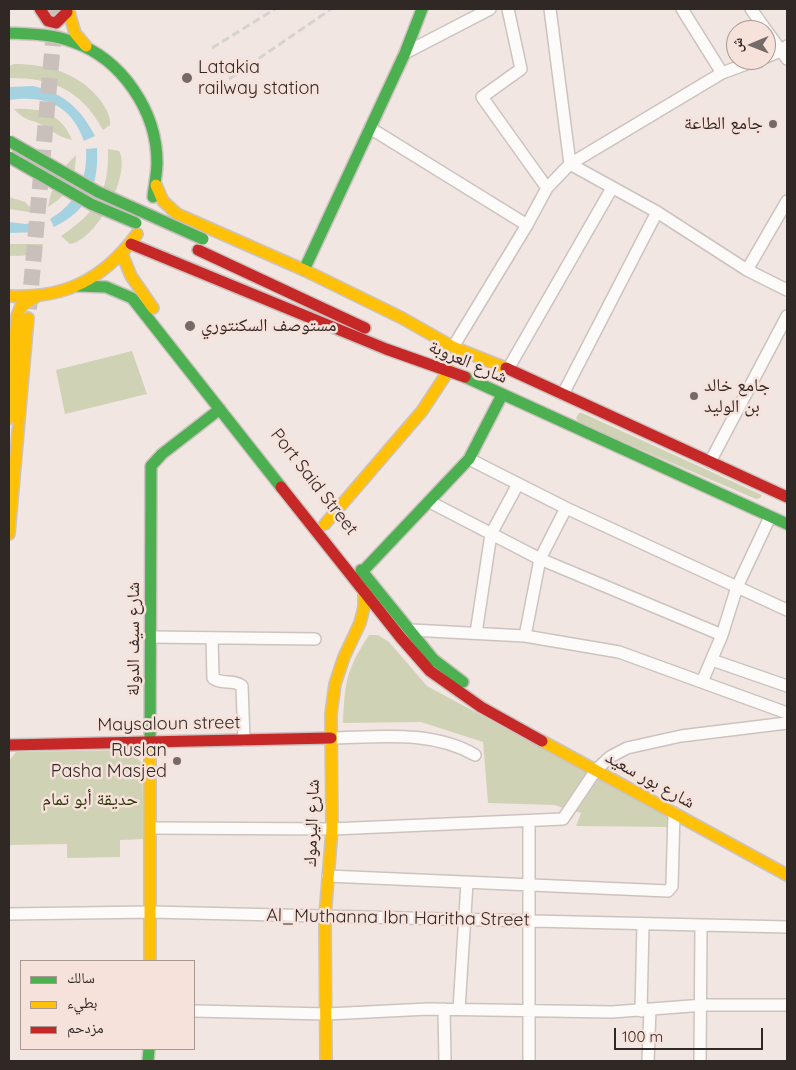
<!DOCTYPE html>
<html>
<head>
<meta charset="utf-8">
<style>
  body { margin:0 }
  #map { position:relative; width:796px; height:1070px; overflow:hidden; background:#f1e6e1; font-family:Quicksand,"Noto Naskh Arabic",sans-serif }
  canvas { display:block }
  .frame { position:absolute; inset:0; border:10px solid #302825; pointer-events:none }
  .legend { position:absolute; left:20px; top:960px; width:175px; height:90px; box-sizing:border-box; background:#f7e2db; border:1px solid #a79892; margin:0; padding:6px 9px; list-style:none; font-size:15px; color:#302825 }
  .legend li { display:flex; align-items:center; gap:10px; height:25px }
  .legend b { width:25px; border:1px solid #a79892 }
  .north { position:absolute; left:726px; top:20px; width:50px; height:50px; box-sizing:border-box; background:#f7e2db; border:1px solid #a79892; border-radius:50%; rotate:269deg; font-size:14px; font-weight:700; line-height:20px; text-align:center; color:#302825 }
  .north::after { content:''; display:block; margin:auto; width:18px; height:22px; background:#746a67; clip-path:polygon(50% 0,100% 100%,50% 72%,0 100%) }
  .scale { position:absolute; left:614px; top:1028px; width:149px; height:22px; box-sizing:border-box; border:2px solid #302825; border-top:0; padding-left:6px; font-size:15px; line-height:18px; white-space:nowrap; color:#302825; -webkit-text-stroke:4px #f7e2db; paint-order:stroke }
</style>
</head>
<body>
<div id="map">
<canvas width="796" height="1070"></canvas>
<div class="frame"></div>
<ul class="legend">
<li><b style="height:6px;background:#4caf50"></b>سالك</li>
<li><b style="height:6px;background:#ffc107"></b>بطيء</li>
<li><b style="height:6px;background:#c62828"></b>مزدحم</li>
</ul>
<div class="north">ش</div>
<div class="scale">100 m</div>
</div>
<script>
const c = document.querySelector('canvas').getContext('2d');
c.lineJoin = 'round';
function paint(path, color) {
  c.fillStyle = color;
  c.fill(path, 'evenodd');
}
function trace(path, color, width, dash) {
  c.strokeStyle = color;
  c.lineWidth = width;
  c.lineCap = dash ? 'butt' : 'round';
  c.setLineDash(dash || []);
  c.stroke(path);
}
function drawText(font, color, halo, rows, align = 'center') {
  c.font = font + ' Quicksand,"Noto Naskh Arabic",sans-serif';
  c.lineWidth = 5;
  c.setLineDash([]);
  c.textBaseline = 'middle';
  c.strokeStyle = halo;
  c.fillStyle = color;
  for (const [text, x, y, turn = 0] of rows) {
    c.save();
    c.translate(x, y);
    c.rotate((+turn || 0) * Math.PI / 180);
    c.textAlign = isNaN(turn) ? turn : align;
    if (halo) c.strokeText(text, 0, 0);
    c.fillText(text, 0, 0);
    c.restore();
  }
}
const green = new Path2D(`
  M14,64C48,64 83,74 103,104C107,111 111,117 110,125L103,130C81,90 54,78 9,78V66Z
  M14,109C40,107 62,114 72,140C56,136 55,132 42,125C29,118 28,123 14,109Z
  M108,149L119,151C132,174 96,241 70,244L61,236C97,211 109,194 108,149Z
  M76,155C75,179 70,194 48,207C52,185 60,170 76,155Z
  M9,197L25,202L36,213L9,209Z
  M9,244H43L40,255L9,256Z
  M132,351L147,394L65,414L56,370Z
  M579,413H582L762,495L760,498L756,499L579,423L576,418Z
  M369,635H378L389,642L427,686L670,817V827L576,826L581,813L554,805L488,803L483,742L421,722L343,723C345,682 346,670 369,635Z
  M129,750L142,763L144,839L120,840V857L67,858V844L9,845V761L16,752Z`);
const water = new Path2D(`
  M33,86C64,93 81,109 95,136L84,141C71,105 46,95 9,100V87Z
  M97,148C99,185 89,210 54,227L50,219C76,204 88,179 86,149Z
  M41,221L43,232L9,233V222L26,224Z`);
const secondaryTunnel = new Path2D(`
  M29,309L56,9`);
const street = new Path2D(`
  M508,9L521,69L482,97L547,188
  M550,9L570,164L657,212L747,270L787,290
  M682,9L722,73
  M751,9L766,30
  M766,30L787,59
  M405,53L490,9
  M766,57L781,51L787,46
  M370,128L527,225
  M747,270L787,201
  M453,347L527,225L547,188L570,164L722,73L757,60
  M508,369L612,188
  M563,394L657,212
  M469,459L566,508L787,610
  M710,462L787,316
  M430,502L540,559L722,635
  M411,630L525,636L619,652L787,713
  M476,633L491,534L518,484
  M525,636L540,559L566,508
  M151,637L315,639
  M212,638L213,678C221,685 234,679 242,686L244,740
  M712,660L787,686
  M702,682L722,635L737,587L770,517
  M331,738C379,737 432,730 475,755
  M151,828L332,829L563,819L596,770L610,757L627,748L681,736L787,723
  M328,876L668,891L672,886L674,813
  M9,914L151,912L787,927
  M444,1009L445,1061
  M459,1009L467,883
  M194,1011L327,1014L428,1009L612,1012L704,1005H787
  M641,1011L643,924
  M529,1061V821
  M648,1061L650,1010
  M700,1061L701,926`);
const fast = new Path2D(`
  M9,33C31,34 52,34 73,42C122,59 157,111 157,163C157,174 154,186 153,197
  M304,270L405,53L422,9
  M78,286L106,287L132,298L281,487
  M465,377L787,524
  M361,570L433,659L463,682
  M362,572L469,459L502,395
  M150,753L151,466L162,454L220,409
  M148,1061L149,1049`);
const slow = new Path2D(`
  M68,9L75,33L86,46
  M156,185L163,201L177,214L304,270L402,318L453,347L506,368
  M122,254L131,276L153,308
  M9,296C65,299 104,279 137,234
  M9,418L17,316L21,306L37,296
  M325,524L422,411L449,370
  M9,534L28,318
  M542,741L787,875
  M150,961V753
  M326,1061L325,916L332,829L331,714L335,684L344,657L360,623L364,607V591`);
const jam = new Path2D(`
  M40,9L48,21L56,23L67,12
  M131,244L386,349L465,377
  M198,250L365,328
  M506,368L787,497
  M281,487L401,638L430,671L481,707L542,741
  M9,745L331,738`);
const rail = new Path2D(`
  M212,48L275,9
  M229,79L331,9`);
const fastBridge = new Path2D(`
  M9,141L98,192L203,239
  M9,157L91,204L136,223`);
const markers = [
  [187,78,6,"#746a67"],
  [773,124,5,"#746a67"],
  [190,326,6,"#746a67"],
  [694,396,5,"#746a67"],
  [177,761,5,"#746a67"]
];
const poiNames = [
  ["Latakia",198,68],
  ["railway station",198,89],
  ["جامع الطاعة",763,124,"right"],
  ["مستوصف السكنتوري",201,326],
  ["جامع خالد",704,386],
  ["بن الوليد",704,407],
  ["Ruslan",167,751,"right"],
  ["Pasha Masjed",167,772,"right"]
];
const streetNames = [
  ["شارع العروبة",468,362,23],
  ["Port Said Street",314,482,52],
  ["شارع سيف الدولة",134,639,-90],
  ["Maysaloun street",169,724,-1],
  ["شارع بور سعيد",650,780,29],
  ["شارع اليرموك",312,823,-88],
  ["Al_Muthanna Ibn Haritha Street",398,918,1]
];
const parkNames = [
  ["حديقة أبو تمام",90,800]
];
paint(green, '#d0d2b5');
paint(water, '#a5d2e1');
trace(secondaryTunnel, '#cac0bb', 16, [16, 8]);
trace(street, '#ccc3c0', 14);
trace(fast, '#ccc3c0', 14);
trace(slow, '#ccc3c0', 14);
trace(jam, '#ccc3c0', 14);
trace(street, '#fdfbfa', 11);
trace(fast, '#4caf50', 11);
trace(slow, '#ffc107', 11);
trace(jam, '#c62828', 11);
trace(rail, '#d6d2d1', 3, [8, 4]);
trace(fastBridge, '#c9bcbc', 14, []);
trace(fastBridge, '#4caf50', 11);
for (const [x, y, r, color] of markers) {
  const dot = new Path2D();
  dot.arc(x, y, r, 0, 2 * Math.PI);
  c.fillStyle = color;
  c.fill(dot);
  trace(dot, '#f7e2db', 2);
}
drawText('18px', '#302825', '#f7e2db', poiNames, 'left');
drawText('18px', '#302825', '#f7e2db', streetNames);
drawText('18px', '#2b3307', '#f7e2db', parkNames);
</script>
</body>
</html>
